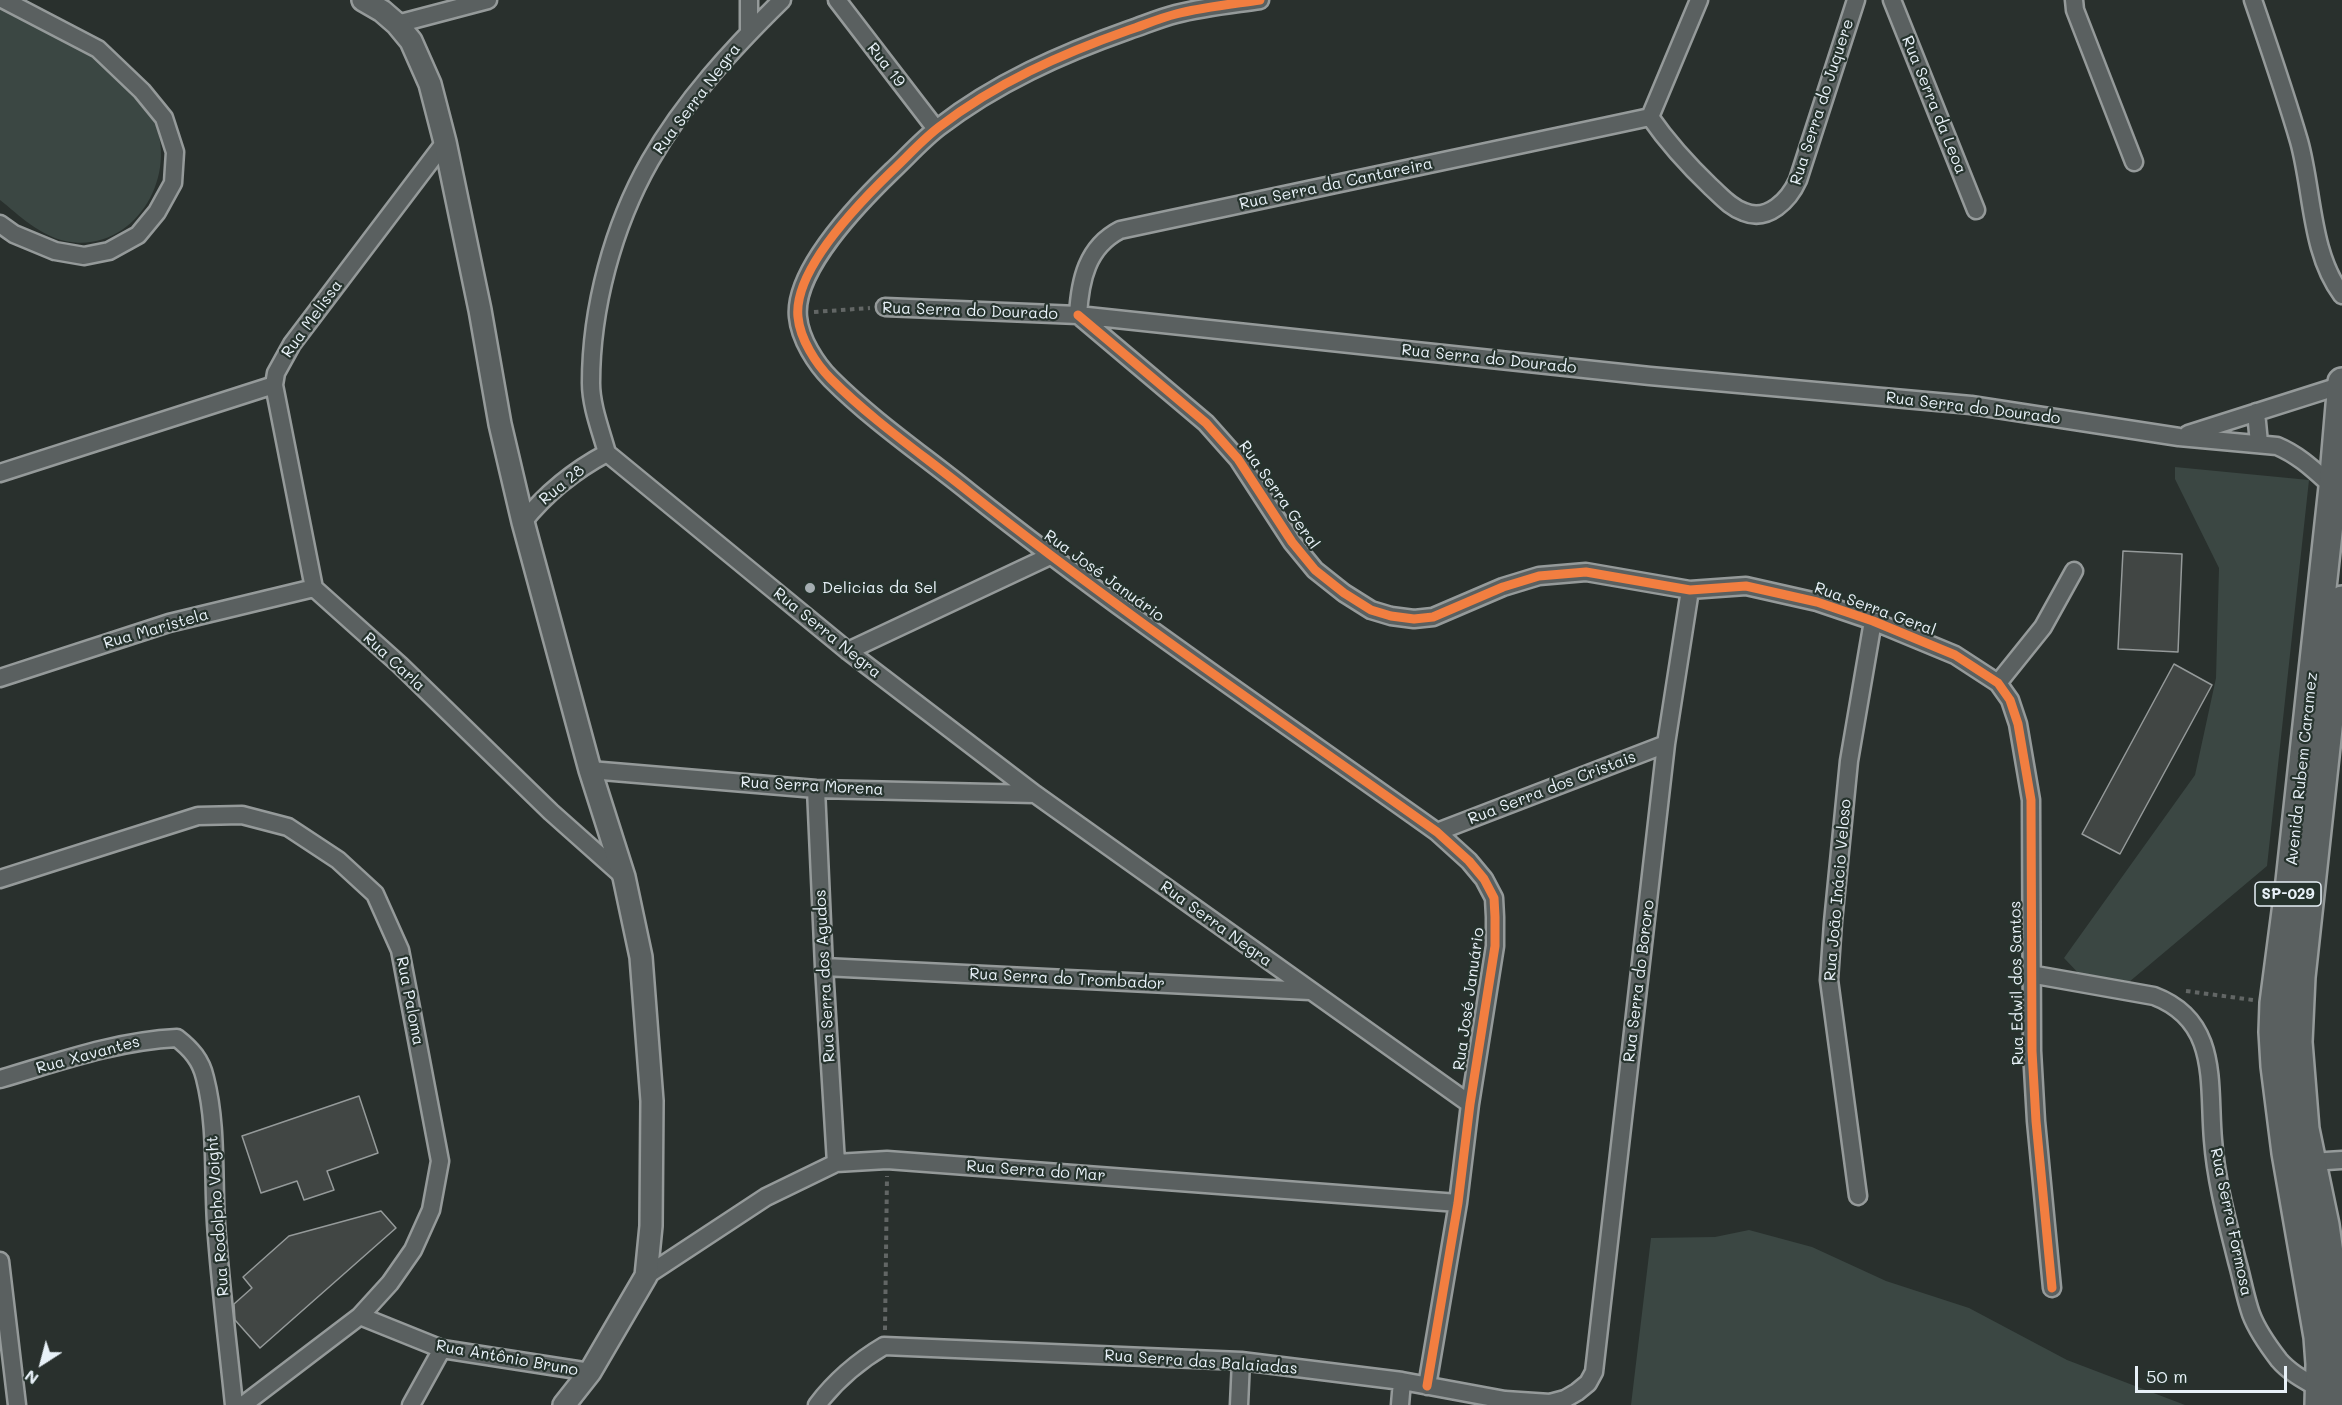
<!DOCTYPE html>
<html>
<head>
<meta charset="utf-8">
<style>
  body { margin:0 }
  #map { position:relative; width:2342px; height:1405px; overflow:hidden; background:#29302d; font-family:Mali,sans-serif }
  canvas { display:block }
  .north { position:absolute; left:12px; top:1333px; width:60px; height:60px; -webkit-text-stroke:4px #26332d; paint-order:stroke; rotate:216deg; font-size:16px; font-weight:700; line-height:24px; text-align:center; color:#e8f1f8 }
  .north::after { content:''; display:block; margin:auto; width:21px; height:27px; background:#e8f1f8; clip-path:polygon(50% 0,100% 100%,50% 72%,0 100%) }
  .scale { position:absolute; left:2135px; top:1366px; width:152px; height:27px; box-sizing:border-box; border:3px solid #e8f1f8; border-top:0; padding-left:8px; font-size:18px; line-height:21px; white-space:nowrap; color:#e8f1f8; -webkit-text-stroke:4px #26332d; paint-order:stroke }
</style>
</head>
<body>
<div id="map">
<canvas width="2342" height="1405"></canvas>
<div class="north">N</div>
<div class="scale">50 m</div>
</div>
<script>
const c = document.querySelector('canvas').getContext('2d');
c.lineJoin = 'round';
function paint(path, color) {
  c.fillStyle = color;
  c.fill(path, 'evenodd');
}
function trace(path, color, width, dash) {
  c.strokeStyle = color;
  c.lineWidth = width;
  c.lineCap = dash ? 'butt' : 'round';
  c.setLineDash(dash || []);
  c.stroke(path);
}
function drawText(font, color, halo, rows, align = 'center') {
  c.font = font + ' Mali,sans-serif';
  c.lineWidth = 4.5;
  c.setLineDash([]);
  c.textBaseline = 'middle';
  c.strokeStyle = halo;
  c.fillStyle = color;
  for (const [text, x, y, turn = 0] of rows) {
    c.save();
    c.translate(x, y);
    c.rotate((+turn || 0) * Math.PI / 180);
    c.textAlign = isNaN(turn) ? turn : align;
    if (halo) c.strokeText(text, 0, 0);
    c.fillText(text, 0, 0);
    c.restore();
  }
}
const green = new Path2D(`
  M0,7C31,22 64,35 94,54C106,61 116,75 126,86C135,94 144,102 150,113C184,171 135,256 65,241C39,235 20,216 0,200Z
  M2175,467L2309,480L2267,866L2129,982L2083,978L2064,958L2195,775L2216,678L2219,568L2175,479Z
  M1749,1230L1812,1247L1886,1281L1969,1308L2067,1360L2185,1405H1631L1651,1238L1715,1237Z`);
const building = new Path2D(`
  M2123,551L2182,554L2178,652L2118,649Z
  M2174,664L2212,685L2120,854L2082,834Z
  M359,1096L378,1153L327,1171L334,1190L304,1200L297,1181L261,1193L242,1136Z
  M381,1211L396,1228L260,1348L235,1320L234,1304L252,1288L243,1277L289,1236Z`);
const path = new Path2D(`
  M814,312L870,308
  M2186,991L2253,1000
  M885,1330L887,1176`);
const minor = new Path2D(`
  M749,0V32
  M782,0C733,48 684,101 650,161C613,226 591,308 591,383C591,406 601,431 607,453L848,651L1035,794L1470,1104
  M837,0L936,129
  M1260,0C1233,4 1203,7 1176,14C1160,18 1144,25 1129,30C1061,54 996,83 939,127C922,140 908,156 892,171C861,201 793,270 798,317C800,339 816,364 831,379C873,421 923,455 969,492C1120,612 1280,720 1437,832L1469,861L1484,879L1494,898L1495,917V946L1470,1104L1458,1203L1427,1386
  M1892,0L1976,210
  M2074,0L2075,10L2134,162
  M2253,0C2269,47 2285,93 2299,141C2313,191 2310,252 2342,295
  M397,24L488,0
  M1650,117C1668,143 1688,165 1711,187C1721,196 1730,207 1744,212C1768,222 1789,200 1798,180L1856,0
  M1650,117L1699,0
  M445,142L292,344L276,373L274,385L314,588L400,665L551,812L624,877
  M0,224L14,234L55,251L84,256L109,251L138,235L157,212L173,183L175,152L164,118L142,91L98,49L4,0
  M885,307L1078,315L1650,376L1971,405L2179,437L2277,446C2299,455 2315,471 2333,487
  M1078,315L1206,423L1238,459L1292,542L1315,570L1344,593L1371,610L1391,616L1414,619L1433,617L1503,587L1539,576L1586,572L1690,590L1746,586L1817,602L1873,621L1955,655L1998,683L2010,700L2018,724L2031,800L2032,1051L2036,1121L2052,1288
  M1078,315C1080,280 1087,247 1120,230L1650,117
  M2256,412L2259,443
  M2188,434L2342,385
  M0,473L274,385
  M523,522C547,492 573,471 607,453
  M848,651L1050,556
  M0,678L169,623L314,588
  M1998,683L2043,627L2074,571
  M590,770L816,789L1035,794
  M816,789L824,967L836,1163
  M1437,832L1666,744
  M0,879L198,816L242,815L288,827L338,860L375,894L400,950L440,1161L431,1210L413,1250L390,1283L360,1316
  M824,967L1310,991
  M2030,974L2154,996C2220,1021 2208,1084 2213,1140C2216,1181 2227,1221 2237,1261C2242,1278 2245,1297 2251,1314C2257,1330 2269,1347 2279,1360C2290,1373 2306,1381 2320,1389
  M0,1079C58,1062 116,1041 177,1038C191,1049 201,1060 205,1078C217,1125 213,1175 216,1223C220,1284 228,1345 234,1405
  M2311,1162L2342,1160
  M1858,1196L1829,980L1833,922L1849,761L1873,621
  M0,1261L17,1405
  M646,1276L766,1197L836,1163L887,1160L1458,1203
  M243,1405L360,1316L442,1349L590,1372
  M411,1405L442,1349
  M817,1405C836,1380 857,1362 884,1346L1241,1361L1402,1381L1505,1400L1550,1403L1565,1399L1577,1392L1588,1383L1594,1372L1666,744L1690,590
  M1239,1405L1241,1361
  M1400,1405L1402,1381`);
const tertiary = new Path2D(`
  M363,0L382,11L397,24L411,41L430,84L445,142L480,310L500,424L523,522L590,770L624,877L641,957L652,1101L651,1226L646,1276L590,1372L564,1405`);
const trunk = new Path2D(`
  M2319,1405L2320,1364L2318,1337L2286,1153L2275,1066L2273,1032L2274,1003L2290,881L2333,487L2342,382
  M2340,1405V1340L2336,1303L2325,1225L2305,1129L2298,1042L2301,977L2342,600`);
const cycleway = new Path2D(`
  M1260,0C1233,4 1203,7 1176,14C1160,18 1144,25 1129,30C1061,54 996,83 939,127C922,140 908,156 892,171C861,201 793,270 798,317C800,339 816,364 831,379C873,421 923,455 969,492C1120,612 1280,720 1437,832L1469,861L1484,879L1494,898L1495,917V946L1470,1104L1458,1203L1427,1386
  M1078,315L1206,423L1238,459L1292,542L1315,570L1344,593L1371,610L1391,616L1414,619L1433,617L1503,587L1539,576L1586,572L1690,590L1746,586L1817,602L1873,621L1955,655L1998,683L2010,700L2018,724L2031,800L2032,1051L2036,1121L2052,1288`);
const markers = [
  [810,588,6,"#a5adb1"]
];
const shields = [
  [2288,894,66]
];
const shieldNames = [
  ["SP-029",2288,894]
];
const streetNames = [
  ["Rua 19",886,65,52],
  ["Rua Serra Negra",697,99,-53],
  ["Rua Serra do Juquere",1822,102,-72],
  ["Rua Serra da Leoa",1934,105,68],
  ["Rua Serra da Cantareira",1336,184,-12],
  ["Rua Serra do Dourado",970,311,2],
  ["Rua Melissa",312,319,-54],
  ["Rua Serra do Dourado",1489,359,6],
  ["Rua Serra do Dourado",1973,408,7],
  ["Rua 28",562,485,-39],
  ["Rua Serra Geral",1279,495,55],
  ["Rua José Januário",1104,576,36],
  ["Rua Serra Geral",1875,609,20],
  ["Rua Maristela",156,629,-16],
  ["Rua Serra Negra",827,633,39],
  ["Rua Carla",394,662,43],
  ["Avenida Rubem Caramez",2302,769,-84],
  ["Rua Serra Morena",812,786,3],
  ["Rua Serra dos Cristais",1552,788,-21],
  ["Rua João Inácio Veloso",1838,890,-85],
  ["Rua Serra Negra",1216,924,36],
  ["Rua Serra dos Agudos",825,976,-93],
  ["Rua Serra do Trombador",1067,979,3],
  ["Rua Serra do Bororo",1639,981,-83],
  ["Rua Edwil dos Santos",2017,983,-91],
  ["Rua José Januário",1469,999,-82],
  ["Rua Paloma",410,1001,79],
  ["Rua Xavantes",88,1055,-15],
  ["Rua Serra do Mar",1036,1171,4],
  ["Rua Rodolpho Voight",218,1216,-94],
  ["Rua Serra Formosa",2231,1222,78],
  ["Rua Antônio Bruno",507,1358,10],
  ["Rua Serra das Balaiadas",1201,1362,4]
];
const poiNames = [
  ["Delicias da Sel",822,588]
];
paint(green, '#3b4743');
paint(building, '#414644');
trace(building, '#959a9a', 1.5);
trace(minor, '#959a9a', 21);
trace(tertiary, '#959a9a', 26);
trace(trunk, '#959a9a', 32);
trace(path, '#626665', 4, [4.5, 4.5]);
trace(minor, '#5a6060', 16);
trace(tertiary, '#5a6060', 21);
trace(trunk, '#5a6060', 27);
trace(cycleway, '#f27e40', 9);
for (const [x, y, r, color] of markers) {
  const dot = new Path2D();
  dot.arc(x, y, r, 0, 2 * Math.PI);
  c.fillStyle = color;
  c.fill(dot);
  trace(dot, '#26332d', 2);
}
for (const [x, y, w] of shields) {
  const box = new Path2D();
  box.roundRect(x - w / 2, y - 12, w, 24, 4.5);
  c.fillStyle = '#26332d';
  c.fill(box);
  trace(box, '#e8f1f8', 1.5);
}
drawText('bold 15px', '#e8f1f8', null, shieldNames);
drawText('16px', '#e8f1f8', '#26332d', streetNames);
drawText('16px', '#e8f1f8', '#26332d', poiNames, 'left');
</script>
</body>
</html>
